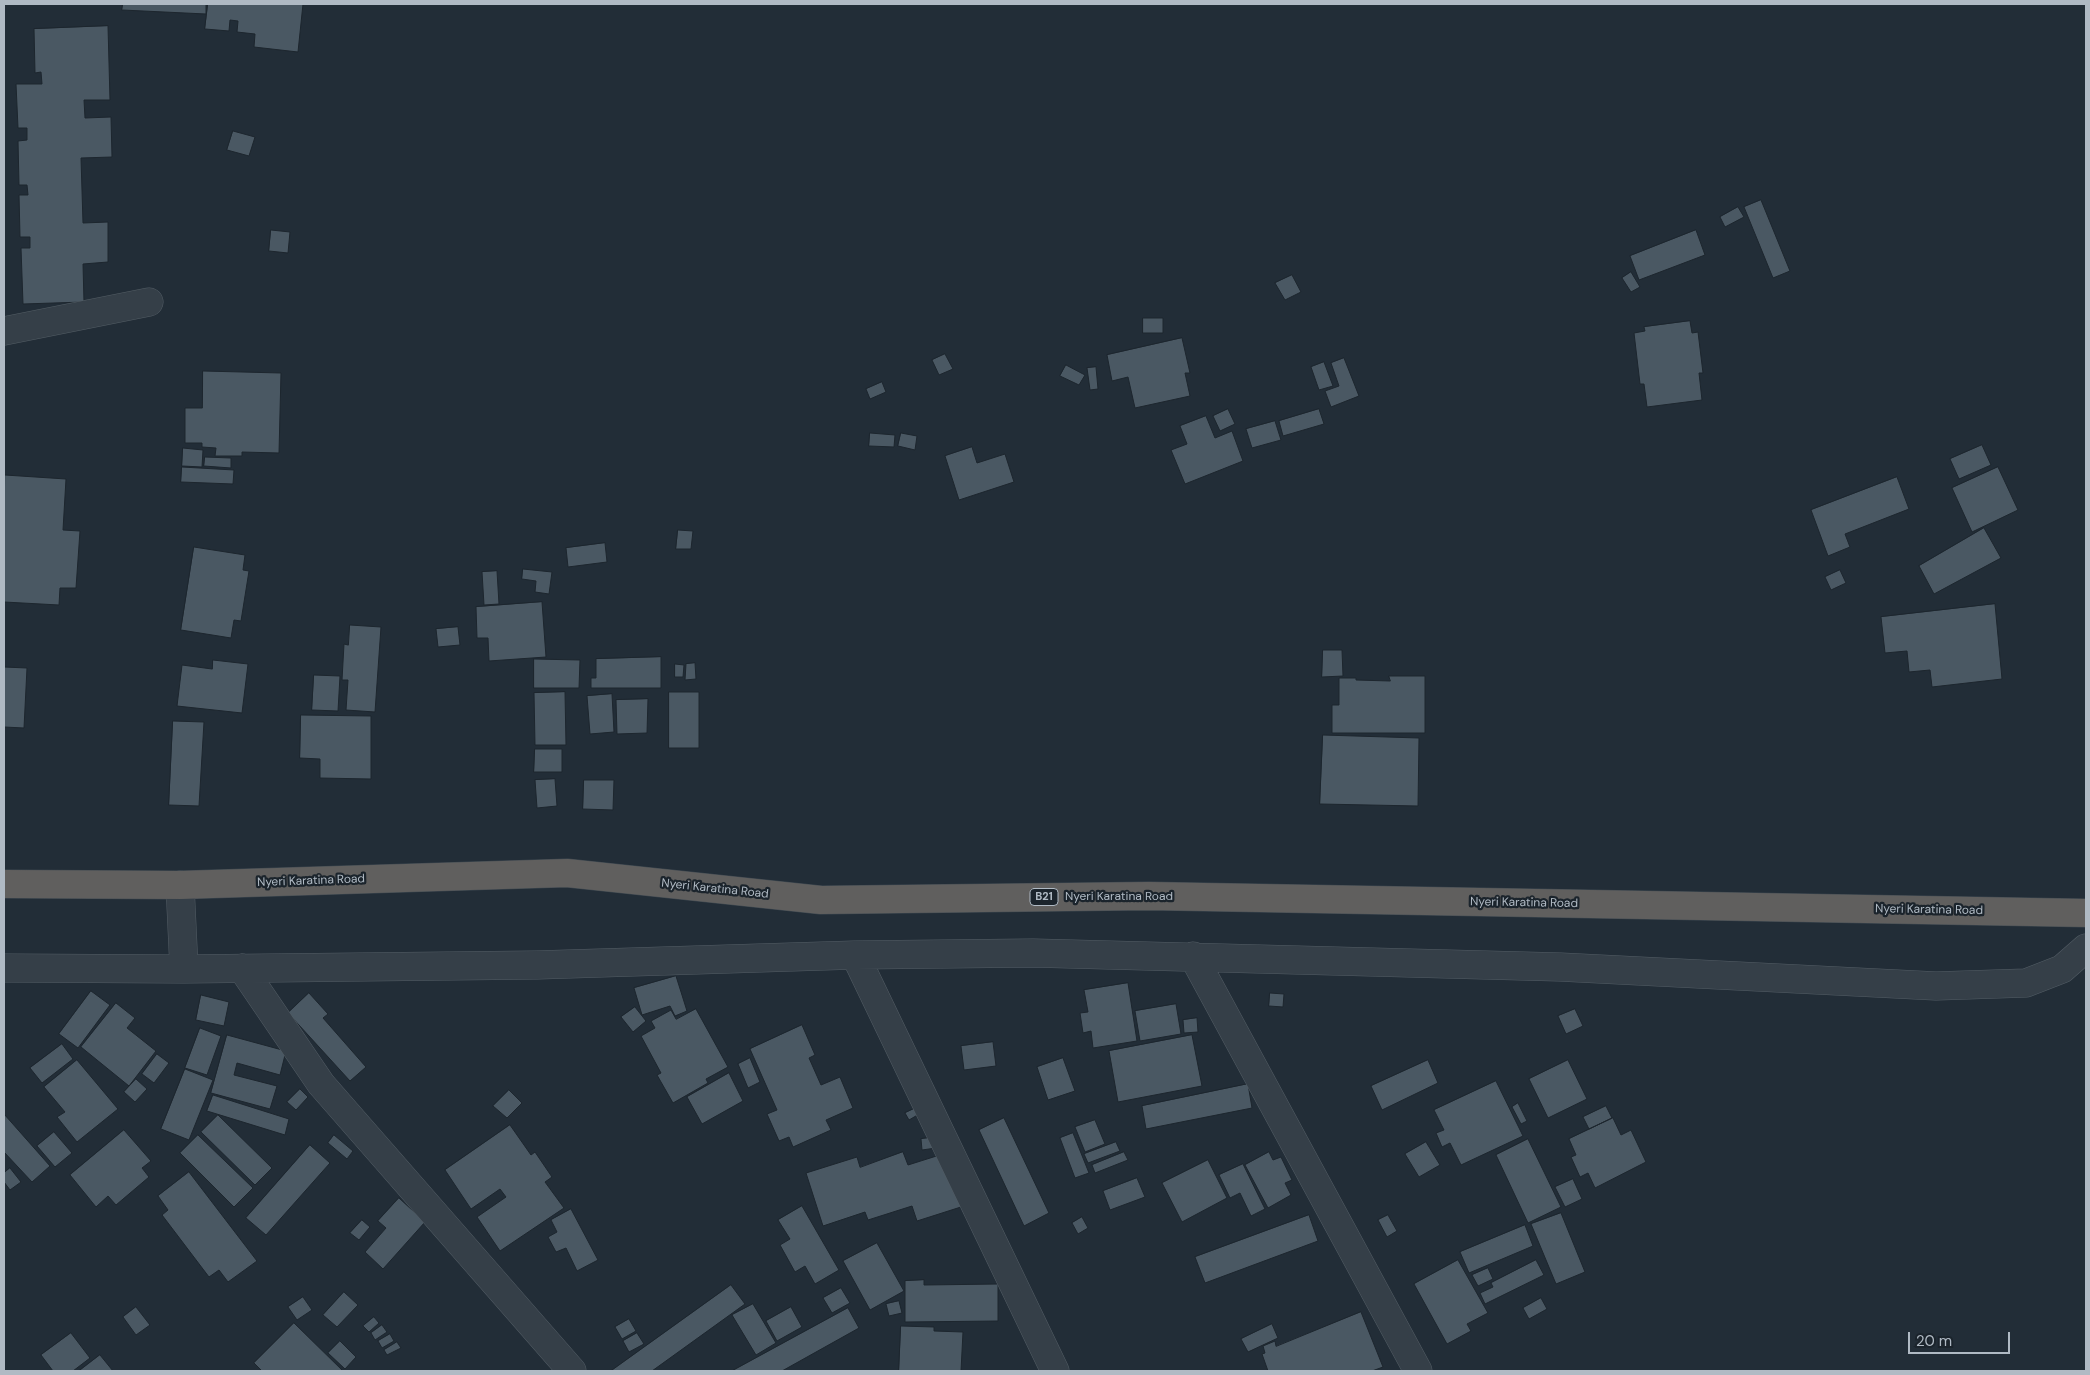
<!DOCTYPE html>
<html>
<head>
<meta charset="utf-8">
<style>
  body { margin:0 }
  #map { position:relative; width:2090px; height:1375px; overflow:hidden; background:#222d37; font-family:"DM Sans",sans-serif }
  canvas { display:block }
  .frame { position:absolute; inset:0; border:5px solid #b0bac4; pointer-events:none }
  .scale { position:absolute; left:1908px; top:1332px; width:102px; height:22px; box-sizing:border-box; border:2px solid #b0bac4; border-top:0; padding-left:6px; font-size:15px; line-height:18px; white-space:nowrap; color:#b0bac4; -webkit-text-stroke:4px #1b242c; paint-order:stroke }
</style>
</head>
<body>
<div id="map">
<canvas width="2090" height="1375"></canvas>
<div class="frame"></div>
<div class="scale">20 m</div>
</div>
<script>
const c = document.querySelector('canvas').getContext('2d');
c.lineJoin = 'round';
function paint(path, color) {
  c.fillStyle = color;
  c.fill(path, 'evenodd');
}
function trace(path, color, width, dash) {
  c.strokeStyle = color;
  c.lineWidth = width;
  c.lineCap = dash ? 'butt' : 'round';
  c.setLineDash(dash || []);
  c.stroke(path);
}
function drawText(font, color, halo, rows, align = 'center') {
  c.font = font + ' "DM Sans",sans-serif';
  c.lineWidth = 4.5;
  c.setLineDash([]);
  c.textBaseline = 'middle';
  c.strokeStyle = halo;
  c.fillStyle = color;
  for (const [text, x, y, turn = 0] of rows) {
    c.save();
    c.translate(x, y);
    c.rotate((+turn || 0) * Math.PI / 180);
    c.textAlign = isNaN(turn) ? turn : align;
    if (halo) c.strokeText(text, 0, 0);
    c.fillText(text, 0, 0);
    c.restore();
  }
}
const building = new Path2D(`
  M123,4H206V14L122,10Z
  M208,4H303L298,52L254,47L255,34L237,32L238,21L230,20L229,31L205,29Z
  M108,26L110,100H84L85,118L111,117L112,157L81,158L83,223L108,222V262L83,264L84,302L23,304L21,248H30V237H20L19,195H28L27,185H19L18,141L27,140V128H18L16,84H42L41,72L35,73L34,29Z
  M233,131L255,137L249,156L227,150Z
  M1761,200L1790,271L1773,278L1744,207Z
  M1738,207L1744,217L1725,227L1720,217Z
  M271,230L290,232L288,253L269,251Z
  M1696,230L1705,255L1639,280L1630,256Z
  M1631,272L1640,287L1631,292L1622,278Z
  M1292,275L1301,292L1285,300L1275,283Z
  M1143,318H1163V333H1143Z
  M1690,321L1692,333L1698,332L1703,373H1699L1702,400L1647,407L1644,384H1640L1634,333L1645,331L1644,327Z
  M1182,338L1190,373H1185L1190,396L1135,408L1128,377L1112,381L1107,355Z
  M945,354L953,369L939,375L932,360Z
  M1344,358L1359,396L1331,407L1325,391L1339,386L1331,363Z
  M1324,362L1333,386L1319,390L1311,367Z
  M1066,365L1085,375L1079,385L1060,376Z
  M1096,367L1098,389L1090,390L1087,368Z
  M203,371L281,373L279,453L242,452V456H215L216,448L202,447V443H185V408H202Z
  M882,382L886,392L870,399L866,389Z
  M1228,409L1235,424L1220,431L1213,416Z
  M1319,409L1324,424L1283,436L1279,421Z
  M1206,416L1215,438L1232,431L1243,461L1185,484L1171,450L1187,444L1180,426Z
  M1275,421L1281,440L1252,448L1246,429Z
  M870,433L895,435L894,447L869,446Z
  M901,433L917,436L915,450L898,446Z
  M1982,445L1991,465L1959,479L1950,459Z
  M972,447L977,463L1005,454L1014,482L959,500L945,456Z
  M183,448L203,450L202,467L182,466Z
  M205,457L231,458V468L204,466Z
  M182,467L234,470L233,484L181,482Z
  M1998,467L2018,510L1972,532L1952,488Z
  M5,475L66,479L63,530L80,531L76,588H60L59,605L4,602Z
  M1897,477L1909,509L1845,534L1850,547L1828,556L1811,510Z
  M1984,528L2001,558L1934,594L1919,566Z
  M678,530L693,531L691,549H676Z
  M605,543L607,562L568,567L566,548Z
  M194,547L245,555L243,570L249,571L241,621L234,620L231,638L181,630Z
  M523,569L552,572L549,594L535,592L536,581L522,579Z
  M1840,570L1846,583L1831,590L1825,577Z
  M497,571L499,604L484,605L482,572Z
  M542,602L546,657L489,661L488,638H477L476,607Z
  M1995,604L2002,679L1932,687L1930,670L1909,672L1907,651L1885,653L1881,617Z
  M350,625L381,627L375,712L346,710L348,680H342L344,644L348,645Z
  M458,627L460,645L438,647L436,629Z
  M1323,650H1342L1343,676L1322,677Z
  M661,657V688H591V678H596V659Z
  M534,659L580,660L579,688H534Z
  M213,660L248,664L242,713L177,706L182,665L212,669Z
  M695,663L696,679L685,680L686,664Z
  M675,664L684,665L683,677H675Z
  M4,667L27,668L24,728L4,727Z
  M314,675L340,676L338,711L312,710Z
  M1389,676H1425V733H1332V705H1339V678H1356V680L1390,681Z
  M565,692L566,745H535L534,693Z
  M669,692H699V748H669Z
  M612,694L614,732L590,734L587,696Z
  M648,699L647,733L617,734L616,700Z
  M301,715L371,716V779L320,778V759L300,758Z
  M173,721L204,722L199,806L169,805Z
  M1323,735L1419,738L1418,806L1320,804Z
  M535,749H562V772H534Z
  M555,779L557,806L537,808L535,780Z
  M584,780H614L613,810L583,809Z
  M676,976L687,1011L675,1016L670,1006L642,1015L634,988Z
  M1128,983L1137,1041L1093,1048L1091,1031L1083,1033L1080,1013L1088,1012L1084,990Z
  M91,991L110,1005L78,1048L59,1034Z
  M309,993L328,1014L323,1018L366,1067L350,1081L288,1013Z
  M1270,993L1284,994L1283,1007L1269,1006Z
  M201,995L229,1002L224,1026L196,1020Z
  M116,1003L135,1018L127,1028L156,1051L129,1086L81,1047Z
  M1176,1004L1181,1034L1140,1041L1135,1011Z
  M635,1007L646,1021L633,1032L621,1017Z
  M696,1009L728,1067L706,1079L708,1083L673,1103L657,1075L661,1073L641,1036L655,1028L651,1021L671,1010L676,1019Z
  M1575,1009L1583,1026L1566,1034L1558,1016Z
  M1197,1018L1198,1032L1184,1033L1183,1020Z
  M802,1025L815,1055L809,1058L821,1085L840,1077L853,1108L826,1120L831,1130L793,1147L789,1137L779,1141L767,1114L777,1110L750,1049Z
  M200,1028L221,1036L207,1075L185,1068Z
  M227,1035L286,1051L280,1075L237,1063L234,1075L277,1086L270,1109L211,1093Z
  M1192,1035L1202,1086L1118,1102L1109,1051Z
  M993,1042L996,1066L964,1070L961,1046Z
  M62,1044L73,1059L42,1083L30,1068Z
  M157,1054L169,1063L154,1083L142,1074Z
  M750,1058L760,1082L748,1088L738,1064Z
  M1063,1058L1075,1091L1048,1100L1037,1067Z
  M77,1060L118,1109L77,1142L57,1117L65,1112L44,1087Z
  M1428,1060L1438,1083L1382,1110L1371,1086Z
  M1568,1060L1587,1099L1548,1118L1529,1079Z
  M185,1069L213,1080L189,1140L161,1129Z
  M729,1073L743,1101L702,1124L687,1097Z
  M136,1079L147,1089L135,1102L124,1092Z
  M1496,1081L1523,1136L1461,1165L1450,1143L1442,1147L1436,1133L1444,1130L1434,1110Z
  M1248,1084L1252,1108L1146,1129L1142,1106Z
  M300,1089L308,1097L296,1110L287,1102Z
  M509,1090L522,1103L507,1118L493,1106Z
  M213,1095L289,1119L285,1135L207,1111Z
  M1518,1103L1527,1121L1521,1124L1512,1107Z
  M1606,1106L1612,1118L1589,1129L1583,1117Z
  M918,1107L921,1113L909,1120L905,1113Z
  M4,1114L50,1166L32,1182L4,1152Z
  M218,1115L272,1168L255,1185L201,1132Z
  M1004,1118L1049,1213L1024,1226L979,1130Z
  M1613,1118L1621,1135L1631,1130L1646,1162L1595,1188L1588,1173L1580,1177L1571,1157L1576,1155L1569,1139Z
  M1095,1120L1105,1144L1085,1152L1075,1127Z
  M510,1125L531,1155L535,1152L552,1177L545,1182L564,1208L500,1251L477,1217L506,1197L500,1189L471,1209L445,1170Z
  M124,1130L151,1161L142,1168L149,1177L116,1205L108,1196L96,1207L70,1175Z
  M54,1132L72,1153L55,1167L37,1146Z
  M1073,1133L1089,1173L1075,1178L1060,1138Z
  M198,1135L253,1188L234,1207L180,1153Z
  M334,1135L353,1151L347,1159L328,1143Z
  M935,1137L936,1148L922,1150L921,1139Z
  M1528,1139L1561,1207L1528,1223L1496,1155Z
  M1116,1142L1120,1151L1088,1163L1084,1154Z
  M1426,1142L1440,1165L1419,1177L1405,1154Z
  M310,1145L330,1163L266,1235L246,1218Z
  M903,1152L908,1165L946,1153L964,1206L917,1221L912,1206L868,1220L865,1212L823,1226L806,1173L857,1157L860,1167Z
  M1124,1152L1128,1160L1095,1173L1092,1165Z
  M1269,1152L1273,1160L1281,1157L1292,1180L1285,1183L1291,1195L1268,1208L1245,1165Z
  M1208,1160L1227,1198L1182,1222L1162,1183Z
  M1243,1164L1265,1209L1251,1216L1240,1193L1230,1198L1219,1175Z
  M10,1168L21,1182L10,1190L4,1182V1173Z
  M189,1172L257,1261L228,1282L219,1270L209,1277L162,1215L168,1210L158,1196Z
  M1137,1178L1145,1197L1110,1210L1103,1191Z
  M1573,1179L1582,1199L1565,1207L1555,1187Z
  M399,1198L425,1222L383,1269L365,1252L386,1228L378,1221Z
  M802,1206L839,1270L815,1284L805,1266L795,1272L780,1245L790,1239L778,1220Z
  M571,1209L598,1260L577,1271L566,1248L556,1252L548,1237L557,1232L551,1220Z
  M1561,1213L1585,1272L1556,1284L1531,1224Z
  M1309,1215L1318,1241L1205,1283L1195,1257Z
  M1388,1215L1397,1231L1387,1237L1378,1220Z
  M1082,1217L1088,1228L1078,1234L1072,1223Z
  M362,1220L370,1227L359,1240L350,1233Z
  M1525,1225L1533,1246L1469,1273L1460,1252Z
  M877,1243L904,1291L870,1310L843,1261Z
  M1458,1260L1488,1313L1467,1324L1471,1331L1447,1344L1414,1284Z
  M1536,1260L1544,1275L1485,1304L1480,1293L1493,1287L1491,1283Z
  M1488,1268L1493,1279L1478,1286L1472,1275Z
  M924,1280V1285L998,1284V1321L905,1322V1281Z
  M731,1285L745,1304L652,1371H611Z
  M841,1288L850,1303L832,1313L823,1298Z
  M344,1292L358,1305L337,1327L323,1315Z
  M303,1297L312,1310L297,1320L288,1307Z
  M1541,1298L1547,1309L1529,1319L1523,1308Z
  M899,1301L902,1313L889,1316L886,1304Z
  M753,1304L776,1343L756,1355L732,1315Z
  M136,1307L150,1325L136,1335L123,1317Z
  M791,1307L802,1327L777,1341L766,1321Z
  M848,1308L859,1328L782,1371H732Z
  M1361,1312L1383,1367L1372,1371H1268L1262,1354L1265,1353L1263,1346L1275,1341L1276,1346Z
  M374,1317L379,1323L369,1332L363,1326Z
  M629,1319L636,1331L622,1339L615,1327Z
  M294,1323L343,1371H262L254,1363Z
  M1272,1324L1278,1338L1248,1352L1241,1339Z
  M382,1325L387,1332L375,1340L371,1333Z
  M901,1326L934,1327V1331L963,1332L961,1371H899Z
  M71,1333L90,1358L73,1371H53L41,1355Z
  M637,1333L644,1344L629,1352L623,1341Z
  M390,1334L394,1341L382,1348L378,1341Z
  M340,1341L356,1357L345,1369L328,1353Z
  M397,1342L401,1348L387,1355L384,1350Z
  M100,1355L113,1371H79Z`);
const minor = new Path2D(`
  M4,331L149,302
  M855,955L1055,1371
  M1193,956L1418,1371
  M4,968L184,969L180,885
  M242,968L321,1084L572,1371
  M184,969L537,965L855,955L1033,953L1560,967L1936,986L2026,983L2062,969L2086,948`);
const trunk = new Path2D(`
  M4,884L180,885L567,873L821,900L1149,896L2086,913`);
const shields = [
  [1044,897,28]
];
const shieldNames = [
  ["B21",1044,897]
];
const streetNames = [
  ["Nyeri Karatina Road",311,881,-2],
  ["Nyeri Karatina Road",715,889,6],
  ["Nyeri Karatina Road",1119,897],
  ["Nyeri Karatina Road",1524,903,1],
  ["Nyeri Karatina Road",1929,910,1]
];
paint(building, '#4a5863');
trace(building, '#1d262e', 1);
trace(minor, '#535d65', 29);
trace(trunk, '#404a52', 29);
trace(minor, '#353f48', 28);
trace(trunk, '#605f5e', 28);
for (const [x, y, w] of shields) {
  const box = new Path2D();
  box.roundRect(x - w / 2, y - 8.5, w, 17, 4);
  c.fillStyle = '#1b242c';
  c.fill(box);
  trace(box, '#b0bac4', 1);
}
drawText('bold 11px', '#b0bac4', null, shieldNames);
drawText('12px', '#b0bac4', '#1b242c', streetNames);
</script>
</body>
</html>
